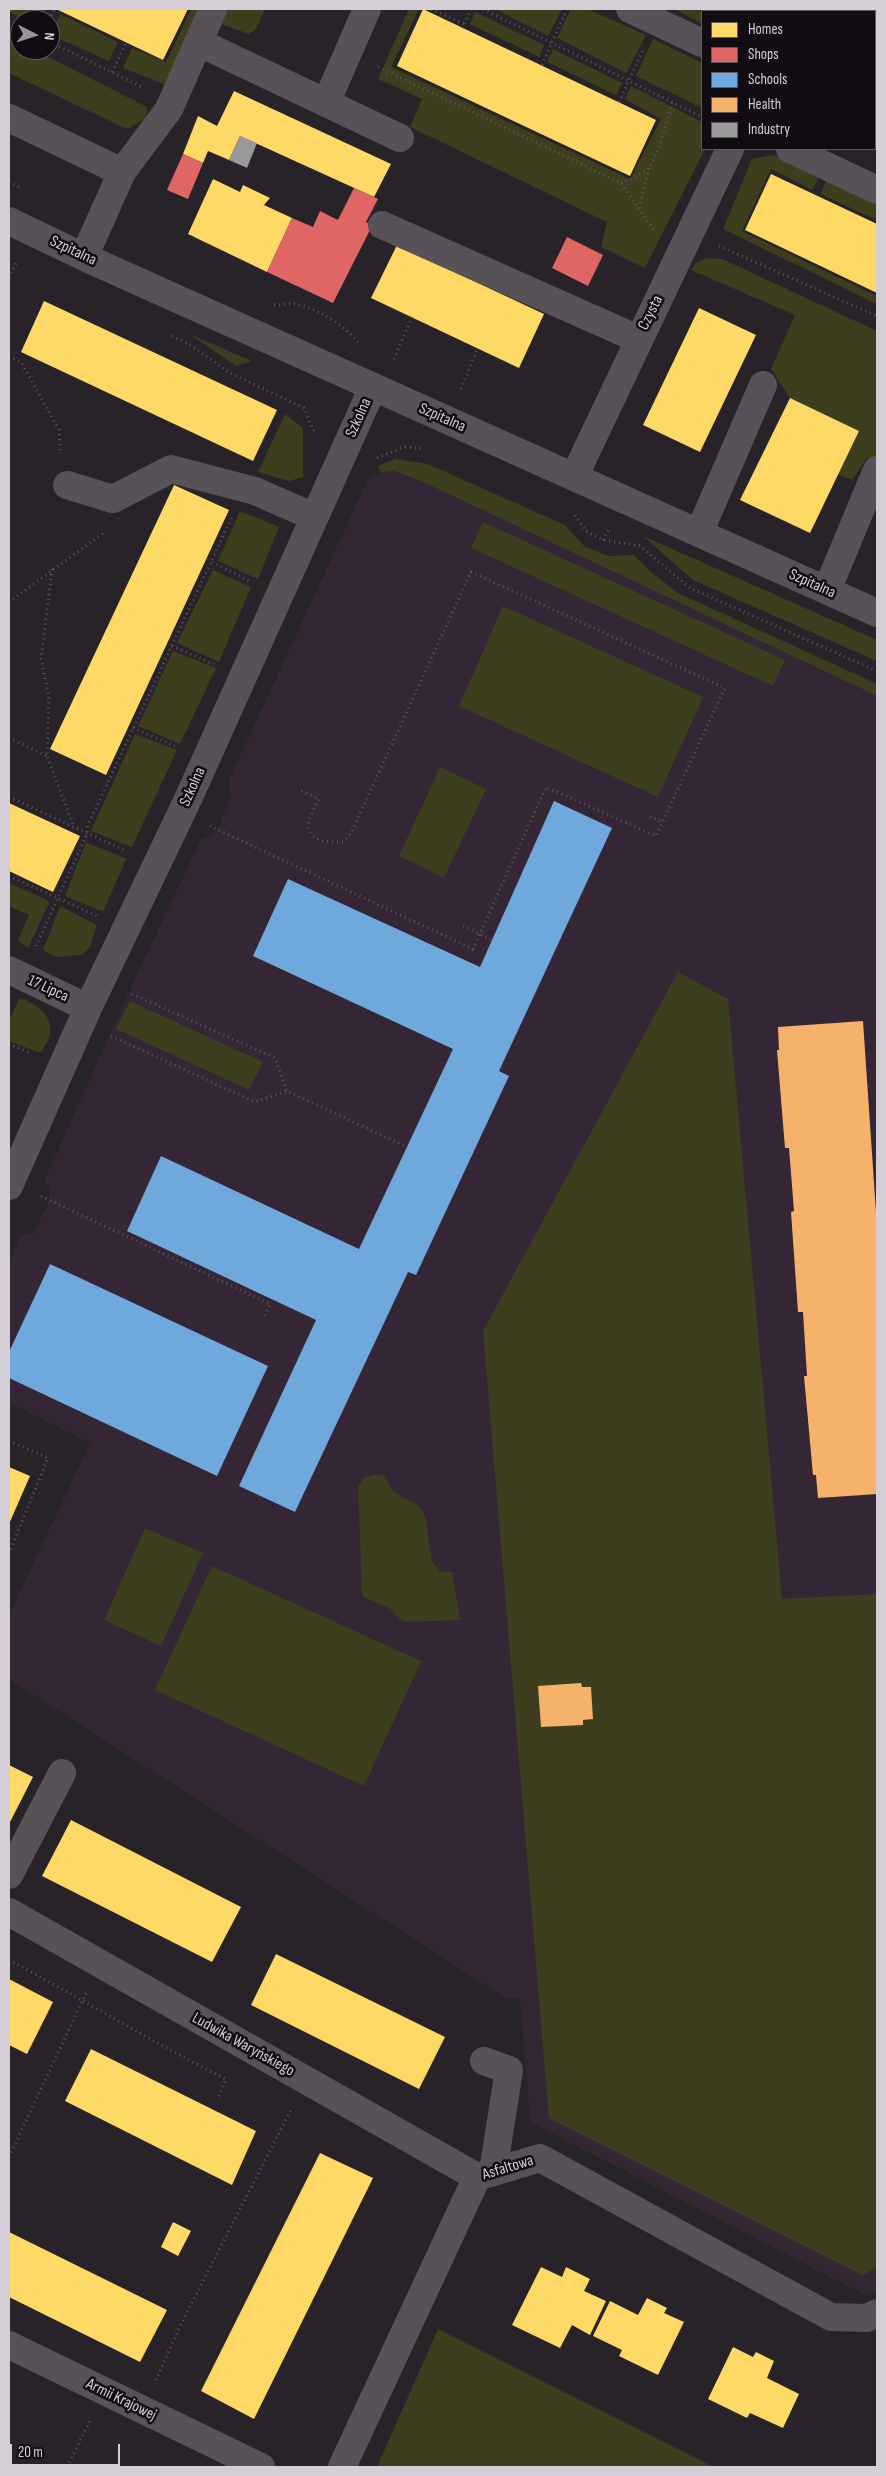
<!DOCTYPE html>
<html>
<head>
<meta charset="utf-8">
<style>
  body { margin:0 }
  #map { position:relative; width:886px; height:2476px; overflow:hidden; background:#282328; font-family:"Sofia Sans Condensed",sans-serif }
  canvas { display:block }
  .frame { position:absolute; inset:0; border:10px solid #d6ced6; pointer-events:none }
  .legend { position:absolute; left:701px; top:10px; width:175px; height:140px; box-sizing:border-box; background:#110c11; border:1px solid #605a60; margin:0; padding:6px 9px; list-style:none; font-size:15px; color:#d6ced6 }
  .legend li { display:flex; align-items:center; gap:10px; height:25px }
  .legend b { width:25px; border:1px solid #605a60 }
  .north { position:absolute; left:10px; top:10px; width:50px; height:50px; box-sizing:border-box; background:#110c11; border:1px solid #605a60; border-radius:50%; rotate:95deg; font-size:14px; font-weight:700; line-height:20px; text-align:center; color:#d6ced6 }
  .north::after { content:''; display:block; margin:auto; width:18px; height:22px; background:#999299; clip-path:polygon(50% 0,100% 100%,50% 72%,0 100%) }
  .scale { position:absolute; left:10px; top:2444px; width:110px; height:22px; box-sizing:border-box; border:2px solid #d6ced6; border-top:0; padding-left:6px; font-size:15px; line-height:18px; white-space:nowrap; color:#d6ced6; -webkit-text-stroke:4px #110c11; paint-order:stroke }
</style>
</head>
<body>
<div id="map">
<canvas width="886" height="2476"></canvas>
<div class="frame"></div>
<ul class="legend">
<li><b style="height:14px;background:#ffd966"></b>Homes</li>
<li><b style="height:14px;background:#e06666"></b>Shops</li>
<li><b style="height:14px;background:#6fa8dc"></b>Schools</li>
<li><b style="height:14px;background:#f6b26b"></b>Health</li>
<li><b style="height:14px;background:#999"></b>Industry</li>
</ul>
<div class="north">N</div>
<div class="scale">20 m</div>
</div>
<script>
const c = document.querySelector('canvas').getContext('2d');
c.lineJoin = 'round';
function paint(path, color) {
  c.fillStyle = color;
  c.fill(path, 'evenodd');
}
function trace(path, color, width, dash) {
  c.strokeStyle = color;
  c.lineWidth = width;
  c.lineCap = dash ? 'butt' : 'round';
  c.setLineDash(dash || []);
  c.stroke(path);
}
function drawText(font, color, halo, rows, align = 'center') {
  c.font = font + ' "Sofia Sans Condensed",sans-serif';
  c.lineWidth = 5;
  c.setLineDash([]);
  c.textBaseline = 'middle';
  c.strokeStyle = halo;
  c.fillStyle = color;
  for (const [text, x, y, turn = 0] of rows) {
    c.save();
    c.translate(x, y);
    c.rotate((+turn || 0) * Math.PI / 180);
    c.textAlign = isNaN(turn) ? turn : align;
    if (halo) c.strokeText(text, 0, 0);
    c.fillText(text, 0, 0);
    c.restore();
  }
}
const built = new Path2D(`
  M394,471L421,481L877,696V2290L867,2296L530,2122L520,1998L507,1999L9,1679V1615L90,1443L9,1402V1262L20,1236L34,1233L49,1201L50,1188L44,1181L133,983L201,839L215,833L231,797L228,782L368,479L381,472Z`);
const green = new Path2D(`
  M9,9H47L41,20H25L9,12Z
  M191,9H202L169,86L123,68L132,48L166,62Z
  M225,9H265L256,29L249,34L218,23Z
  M409,9H419L391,67L630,179L661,119L625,99L631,86L702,122V149H705L645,268L601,247L607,222L410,127L422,99L378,79Z
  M495,9H562L548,36Z
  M571,9H587L646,35L626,73L557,38Z
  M675,9H782L780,11H702V24Z
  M475,12L544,45L539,57L470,24Z
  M60,14L118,42L109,61L51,35Z
  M9,38L20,43V50H34L147,107C148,120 137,124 127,129L9,73Z
  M653,39L702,63V108L636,76Z
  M553,49L622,83L616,95L547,62Z
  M774,155L819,177L812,190L771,169L742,231L877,296V304L723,229L752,159Z
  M827,180L877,205V220L820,194Z
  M707,258L722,259L877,331V462L867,458L852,480L838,474L859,431L790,398L771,369L795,315L691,270L697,262Z
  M189,334L252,361L236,366Z
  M285,414L303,428V477L289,481L258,472Z
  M395,459L428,464L565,525L584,546L608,556L634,555L651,572L678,593L877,684V696L421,481L394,471L381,472L378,466Z
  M240,511L279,527L258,579L218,561Z
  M483,522L785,660L773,686L471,548Z
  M643,536L877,640V661L693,580Z
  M213,570L251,587L219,662L177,643Z
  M503,606L703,697L658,797L459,706Z
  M173,651L216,668L180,744L138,726Z
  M135,734L177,750L132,847L91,831Z
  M440,767L486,789L444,878L399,856Z
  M86,842L126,859L103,912L65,896Z
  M9,883L47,900L49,903L28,948L18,940L29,915L9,906Z
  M60,906L97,925L90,947L82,955L55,957L43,950Z
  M678,972L728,999L782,1599L877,1594V2267L863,2275L549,2118L483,1331Z
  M20,998C48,1008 61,1028 40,1053L9,1041V1020Z
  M130,1001L263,1062L249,1090L116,1029Z
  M377,1474L383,1475L394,1492L419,1506L425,1516L432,1562L441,1572H452L460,1620L407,1622L398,1619C392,1603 375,1606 362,1595L358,1486L365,1477Z
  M145,1528L203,1553L161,1646L104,1620Z
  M212,1566L421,1661L364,1786L155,1690Z
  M438,2329L714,2467H377Z`);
const homes = new Path2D(`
  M56,9H188L163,60Z
  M423,9L656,120L630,176L397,66Z
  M850,9H877V93L875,98V11H849Z
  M234,91L391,164L374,197L240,136L229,160L208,151L203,163L183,154L198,116L217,126Z
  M771,174L877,224V293L745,230Z
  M213,179L240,192L243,185L270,198L264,205L292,218L267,272L188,234Z
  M397,245L544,314L519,368L371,298Z
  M44,301L277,410L253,461L21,352Z
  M699,308L756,335L700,452L643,425Z
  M790,398L859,431L810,533L740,500Z
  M174,485L229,510L106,775L50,749Z
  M9,803L80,836L53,892L9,871Z
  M9,1467L30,1476L9,1524Z
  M9,1765L33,1777L9,1824Z
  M71,1820L241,1907L212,1962L42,1876Z
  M276,1954L445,2037L419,2089L251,2005Z
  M9,1979L53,2002L27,2054L9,2045Z
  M91,2049L256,2131L232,2185L65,2101Z
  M320,2153L373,2178L254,2419L201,2391Z
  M173,2222L191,2231L178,2256L161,2247Z
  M9,2232L167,2310L140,2362L9,2297Z
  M541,2267L562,2277L566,2267L590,2279L584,2291L606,2301L590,2335L572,2325L560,2348L512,2325Z
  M647,2298L667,2308L664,2313L684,2322L658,2375L619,2356L622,2350L593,2336L610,2301L638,2315Z
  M733,2347L753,2357L756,2352L774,2361L767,2378L799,2394L783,2428L750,2413L747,2418L708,2399Z`);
const shops = new Path2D(`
  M183,154L203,163L188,199L167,190Z
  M354,188L378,199L366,222L372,226L333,303L267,272L292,218L313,227L320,211L338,220Z
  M567,237L603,255L588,286L552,268Z`);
const schools = new Path2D(`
  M554,801L612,828L499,1071L509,1076L416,1275L408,1272L295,1512L239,1486L316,1320L127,1231L161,1156L359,1249L453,1049L253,956L288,879L480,967Z
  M50,1264L268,1366L217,1476L9,1378V1352Z`);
const health = new Path2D(`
  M863,1021L877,1227V1494L818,1498L816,1475H813L804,1376H807L803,1312H798L791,1212L794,1211L789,1148H785L777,1050H779L778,1027Z
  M581,1683L582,1687H591L593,1719L583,1720V1725L541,1727L538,1686Z`);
const industry = new Path2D(`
  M240,136L257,143L247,168L229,160Z`);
const path = new Path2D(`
  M431,9L464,24
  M483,9L702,117
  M49,20L55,9
  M9,22L20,28
  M462,28L471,9
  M50,42L144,88
  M542,65L567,9
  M378,67L621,183L655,232
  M112,72L126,43
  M619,102L643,50
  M875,118L877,112
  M875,133H877
  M9,182L21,188
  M621,183C631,179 642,175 649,167C659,153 668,119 672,102
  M639,208L649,168
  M719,246L877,316
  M9,278L16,263
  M274,305C281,305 288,303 294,304C314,306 346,326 358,342
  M172,336L187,343L230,373L304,408L313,430L317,432
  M9,357L21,362L59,430L60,453
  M394,359L412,317
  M461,389L478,348
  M377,458L405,447L425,449
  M575,515L586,531L603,540L640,546L690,588L877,671
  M603,540L609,529
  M212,562L251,582
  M52,569L41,659L49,696L47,756L74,827
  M9,602L105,532
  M172,646L214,664
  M133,728L175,746
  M9,738L47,756
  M9,797L126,851
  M650,817L662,822
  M210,826L473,949L546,787L656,836L725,688L471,572L351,833L344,841C331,844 305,842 309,822C310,814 316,806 319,799L301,791
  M9,876L97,916
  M463,926L492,940
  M36,946L87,834L88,825L232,517
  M132,994L275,1058L287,1091
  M111,1036L255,1102L287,1091L407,1147
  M9,1044L32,1054
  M41,1196L270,1304L264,1317
  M9,1441L48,1458L9,1553
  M9,1960C82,1999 152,2042 226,2079L218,2099
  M9,2157L86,1993
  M156,2380L181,2324L292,2108
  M67,2467L91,2419`);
const minor = new Path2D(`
  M630,9L702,43
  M797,11L798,9
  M198,42L400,138
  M326,103L367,9
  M9,118L122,172L84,257
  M790,149L877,190
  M122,172L169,109L213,9
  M9,221L84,257L877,613
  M382,225L638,339
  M574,477L730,149
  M67,485L113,499L171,469L255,491L314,517
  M699,533L763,385
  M827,590L877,470
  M9,970L88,1008
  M9,1186L88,1008L189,797L373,387
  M9,1875L62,1773
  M9,1912L477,2177
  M484,2061L509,2070L493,2172
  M9,2345L261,2467
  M342,2467L477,2177L540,2158L831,2317L867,2318L877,2313`);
const streetNames = [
  ["Szpitalna",73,251,25],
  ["Czysta",651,313,-64],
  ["Szkolna",359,418,-66],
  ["Szpitalna",442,418,24],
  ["Szpitalna",812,584,24],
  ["Szkolna",193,787,-66],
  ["17 Lipca",48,989,25],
  ["Ludwika Waryńskiego",243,2045,29],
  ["Asfaltowa",508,2168,-17],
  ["Armii Krajowej",121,2400,26]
];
paint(built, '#352635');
paint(green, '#3d3e1e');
paint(homes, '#ffd966');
paint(shops, '#e06666');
paint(schools, '#6fa8dc');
paint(health, '#f6b26b');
paint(industry, '#999');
trace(path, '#5b575b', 3, [1, 4]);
trace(minor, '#575257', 28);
drawText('16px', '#d6ced6', '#110c11', streetNames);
</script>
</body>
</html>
